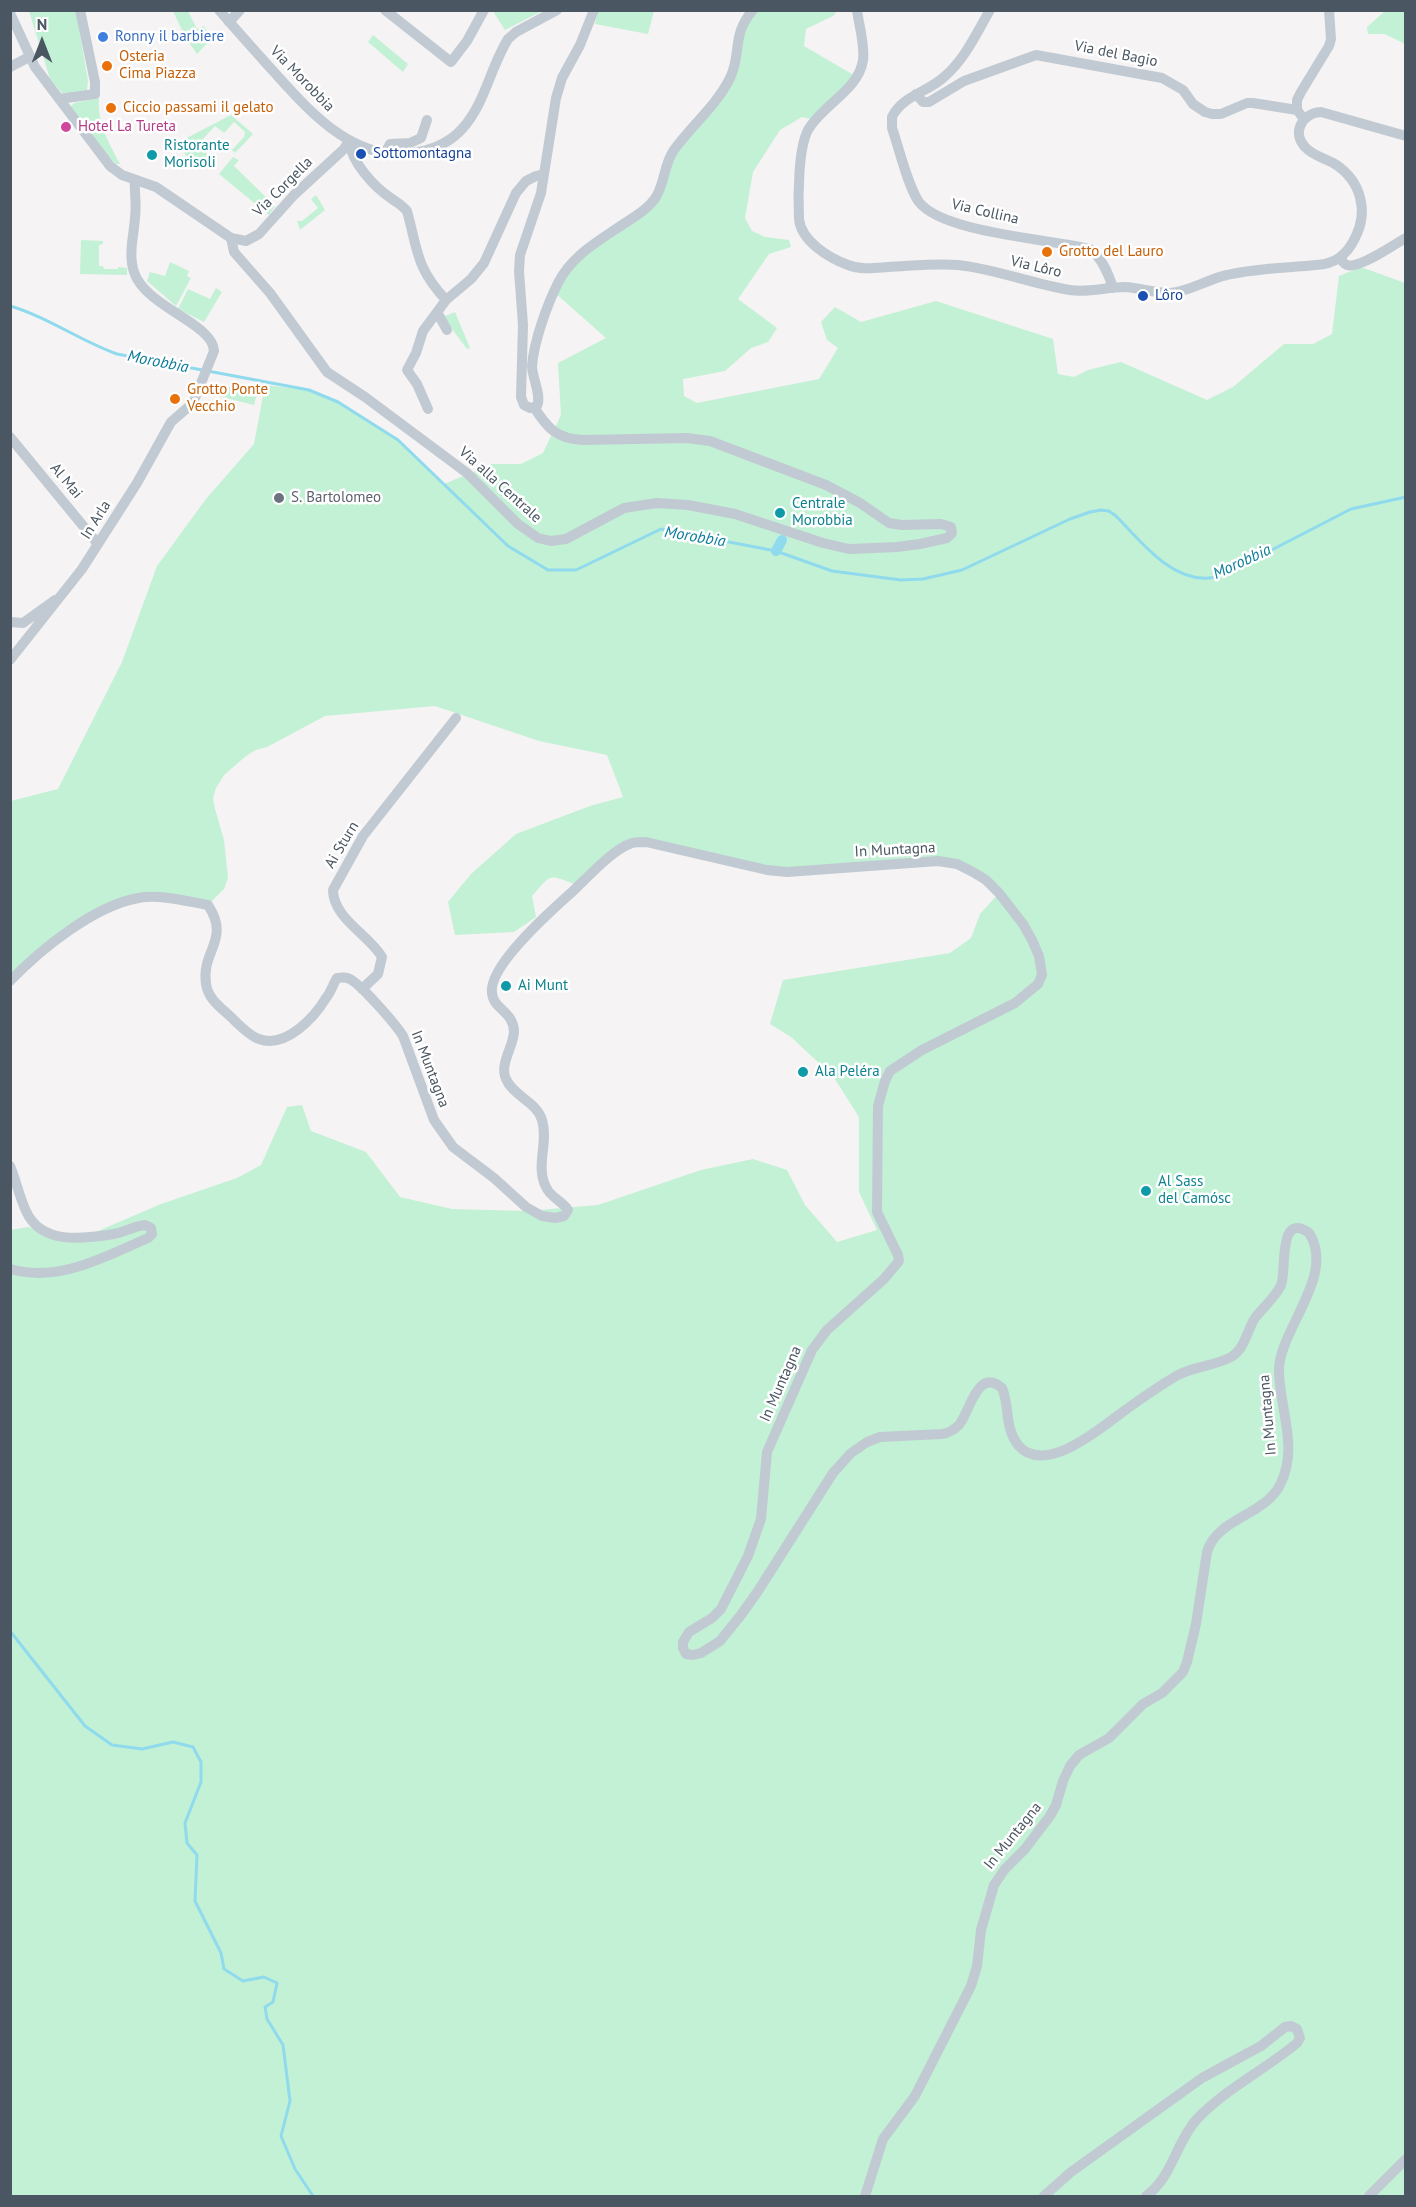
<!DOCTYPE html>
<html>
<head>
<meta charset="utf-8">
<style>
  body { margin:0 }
  #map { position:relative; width:1416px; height:2207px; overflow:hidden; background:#f5f3f3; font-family:"PT Sans",sans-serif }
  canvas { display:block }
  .frame { position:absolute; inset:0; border:12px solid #4a5661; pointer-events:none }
  .north { position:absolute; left:12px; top:12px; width:60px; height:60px; -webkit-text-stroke:4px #fff; paint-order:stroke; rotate:0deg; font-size:16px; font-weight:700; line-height:24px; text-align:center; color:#4a5661 }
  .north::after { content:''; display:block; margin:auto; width:21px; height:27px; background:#4a5661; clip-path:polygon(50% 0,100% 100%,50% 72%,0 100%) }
</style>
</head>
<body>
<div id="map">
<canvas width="1416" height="2207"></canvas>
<div class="frame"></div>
<div class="north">N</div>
</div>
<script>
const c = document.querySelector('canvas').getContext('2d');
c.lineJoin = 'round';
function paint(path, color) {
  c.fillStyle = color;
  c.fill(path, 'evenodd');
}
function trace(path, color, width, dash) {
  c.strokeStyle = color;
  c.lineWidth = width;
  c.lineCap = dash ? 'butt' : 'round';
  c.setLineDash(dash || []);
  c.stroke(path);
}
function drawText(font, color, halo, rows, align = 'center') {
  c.font = font + ' "PT Sans",sans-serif';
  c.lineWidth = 5;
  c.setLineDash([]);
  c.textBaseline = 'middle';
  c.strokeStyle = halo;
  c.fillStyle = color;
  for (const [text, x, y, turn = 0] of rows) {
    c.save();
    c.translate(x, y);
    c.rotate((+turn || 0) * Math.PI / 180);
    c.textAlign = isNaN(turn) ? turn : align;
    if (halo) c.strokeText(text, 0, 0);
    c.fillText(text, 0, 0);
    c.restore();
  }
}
const green = new Path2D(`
  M29,11H76L88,81L87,90L67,94L62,93L50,79Z
  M173,11H188L197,29L204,26L211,39L197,54L185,37Z
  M493,11H542L505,30Z
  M598,11H654L648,34L595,24Z
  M755,11H837L833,16L806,29L804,46L857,77L815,120L802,117L780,130L753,172L745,218L752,231L765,237L789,240L791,247L769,254L738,299L777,328L768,342L751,348L725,371L683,379L684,396L697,403L819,379L838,348L827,340L821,322L835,307L861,322L936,301L1053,339L1058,374L1074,377L1088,370L1121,362L1207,400L1233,387L1284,344H1313L1332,334L1339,276L1361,267L1405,283V2196H11V1230L28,1227L77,1240L161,1204L237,1178L261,1165L287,1107L302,1105L311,1131L366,1152L400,1197L452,1209L527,1211L598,1205L701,1170L753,1159L787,1170L805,1205L837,1242L877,1230L859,1192V1117L833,1076L791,1037L770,1024L783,980L950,953L971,938L980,914L999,893L957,864L787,872L633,843L574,884C547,873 551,875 532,896L536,917L514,932L455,935L448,902L471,874L516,834L590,806L623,797L607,755L539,741L435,706L325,716L267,747L256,750L246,756L224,775L216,788L213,798L215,809L224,840L228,878L224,889L208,905L140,897L68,931L11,981V801L58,789L122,662L157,566L206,499L254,444L265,385L309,390L338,402L398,440L444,484L492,464H521L543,453L561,415L558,363L606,338L554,292L563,274L646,208L669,159L728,83L737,42Z
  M1385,11H1405V44L1385,34H1368L1367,27Z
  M373,35L408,64L403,72L368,42Z
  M99,98C97,123 109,143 120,164H116L96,145L71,106L74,103Z
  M231,115L253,134L235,153L232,150L244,137L245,132L234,122L224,133L215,126L198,144L208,155L196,169L177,143Z
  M233,157L239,160L234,166L275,206L269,215L219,174Z
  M316,195L325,210L300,230L297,221H302L318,208L311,199Z
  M81,240L103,241V244L99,245V266H103L104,269H118V267L127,268V275L80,274Z
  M170,262L189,271L187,276L191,278L176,306L147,281L150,272L165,276Z
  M216,288L222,292L204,322L178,309L188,289L210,299Z
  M455,312L470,348L467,349L443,317Z
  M221,385L257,394L254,405L218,396Z`);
const stream = new Path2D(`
  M10,306C48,317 80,341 117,354L309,390L338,402L398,440L508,546L548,570H576L661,529L776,551L832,571L901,580L923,579L962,570L1070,519L1090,512L1101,510L1109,511L1116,516C1140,540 1170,581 1209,578C1215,578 1221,575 1227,573L1351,509L1406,497
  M10,1631L85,1726L112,1745L142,1749L173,1742L193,1747L201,1762V1782L185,1823L187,1843L197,1855L195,1901L221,1953L224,1969L243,1981L264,1977L277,1983L273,2002L265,2007L267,2019L283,2045L290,2101L281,2136L295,2169L313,2196`);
const canal = new Path2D(`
  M776,551L782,540`);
const minor = new Path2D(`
  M219,10C237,31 256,52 274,72C311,113 356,165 418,152C435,149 451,141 462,129C485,104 490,68 508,39L516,32L557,10
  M385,10L451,62L467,41L484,10
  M594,10L580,45L562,78L556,98L541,193L520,255L519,271L523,325L521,397L524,405L530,408L537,406C542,395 532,378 532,366C534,341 547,305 558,283C572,255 600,240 625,223C636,216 649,208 656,197C665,182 664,164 674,150C691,126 717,105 730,78C742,54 731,35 753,10
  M857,10C859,26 865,45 863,60C859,90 822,105 808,130C798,149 798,197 799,219C801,241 829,258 848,265C861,270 874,268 888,267C911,266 934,263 958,265C996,269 1032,284 1070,290C1089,293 1106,287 1125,287C1140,288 1155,293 1170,293C1189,292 1208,279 1227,275C1256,268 1287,268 1316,265C1335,264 1347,255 1355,238C1369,211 1361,181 1335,164C1325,158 1313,156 1305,147C1291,132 1303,113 1321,112L1406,136
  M990,10C976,34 965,59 944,77C928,92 902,96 892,117V128C899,148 908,187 919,202C943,233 1050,239 1090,249C1101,257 1109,275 1113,288
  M10,13L35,67L110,166L122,175L156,187L231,238L234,252L270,293L327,372L365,397L467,473L518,524L538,538L551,541L566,539L624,508L657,503L688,505L735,514L823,543L849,549L897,547L920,544L947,538L952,533L951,527L941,524L902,525L889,523L860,503L826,485L710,441L687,438L583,440C557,439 547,428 534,407
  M229,22L240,10
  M10,67L29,57
  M916,94L923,102H929L964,81L1036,55L1162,78L1183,90L1193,104L1205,112L1212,114H1221L1247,103H1253L1297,110L1304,119
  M59,99L95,94V82L80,10
  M1297,110V100L1301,92L1329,46L1331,39L1329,10
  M349,141C352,163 373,186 392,199C398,203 402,205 407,211C418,251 416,268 446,300
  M385,153L390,144L410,143L421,138L427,120
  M231,238L246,241L259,234L294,195L344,149L349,141
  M1340,258C1342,261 1344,264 1347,265C1360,269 1394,244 1406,238
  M437,312L447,330
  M428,409L417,384L407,370L416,353L423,331L446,300L471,279L484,263L516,193L526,181L536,176L544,174
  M10,437L98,544
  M10,622L23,623L55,600
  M10,660L82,569L137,483L171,422L193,403L214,351C213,323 145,307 134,272C128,254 134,235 135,217C137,204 134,192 135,180
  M10,981C41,949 94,906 138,898C160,894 186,901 208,905C231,940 201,950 206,984C208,1000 223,1009 234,1020C241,1027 250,1036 259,1039C285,1049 314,1018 326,998C331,992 333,984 337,978C340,978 344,977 347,978C358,980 396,1025 403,1036L434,1120L453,1147L494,1178L526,1207L542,1216L555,1218L564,1216L568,1210C562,1201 550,1197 546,1187C535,1166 549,1142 542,1120C537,1102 513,1096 506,1079C499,1064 514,1046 514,1031C513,1011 493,1009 492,993C488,966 552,910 572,892C587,878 613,849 632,843C636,842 642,842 646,842L767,870L787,872L938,861L957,864L973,872L986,880L999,893L1023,924L1032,940L1039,956L1042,975L1038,984L1015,1003L922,1050L890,1071L885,1081L878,1106L877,1212L898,1255L899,1261L884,1279L827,1330L812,1350L767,1452L761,1519L748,1556L721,1609L712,1618L689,1632L683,1642V1648L686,1654L693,1655L701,1653L720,1641L741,1615L758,1591L833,1473L851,1453L867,1442L880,1437L942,1434C948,1433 954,1430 959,1425C970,1412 977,1367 1002,1388C1010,1406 1004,1427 1018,1445C1045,1477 1102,1427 1124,1411C1142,1398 1159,1386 1178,1375C1195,1366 1215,1366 1231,1357C1245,1349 1247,1330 1255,1318C1264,1306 1275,1298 1281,1285C1287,1273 1277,1210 1309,1233C1337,1276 1277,1332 1279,1372C1280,1411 1299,1448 1280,1485C1264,1516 1217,1518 1207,1552L1196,1624L1187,1662L1183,1672L1162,1693L1143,1704L1109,1738L1079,1755L1070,1766L1063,1781L1056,1805L1050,1816L1025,1849L1005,1869L994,1885L981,1930L977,1966L971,1986L915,2096L883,2139L865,2196
  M362,989L378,974L382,957C369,935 333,918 333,890L363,836L456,718
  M10,1166C16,1180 19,1196 26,1211C41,1245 83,1239 114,1234C125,1232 134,1226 145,1225L151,1228L152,1234L148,1238C104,1257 59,1283 10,1269
  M1044,2196L1071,2172L1202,2078L1261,2046L1285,2027L1291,2026L1297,2029L1300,2038L1297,2043C1266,2069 1224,2090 1197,2119C1176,2142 1172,2178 1146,2196
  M1369,2196L1406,2159`);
const markers = [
  [103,37,6,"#3f7fe0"],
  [107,66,6,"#e8710a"],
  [111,108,6,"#e8710a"],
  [66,127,6,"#d1479c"],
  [361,154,6,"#1a4fb4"],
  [152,155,6,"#0f9aa8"],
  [1047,252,6,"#e8710a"],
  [1143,296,6,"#1a4fb4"],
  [175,399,6,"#e8710a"],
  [279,498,6,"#6b7280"],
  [780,513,6,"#0f9aa8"],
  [506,986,6,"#0f9aa8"],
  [803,1072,6,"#0f9aa8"],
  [1146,1191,6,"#0f9aa8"]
];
const shopNames = [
  ["Ronny il barbiere",115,37]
];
const streetNames = [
  ["Via del Bagio",1116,54,11],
  ["Via Morobbia",302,79,46],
  ["Via Corgella",283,187,-45],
  ["Via Collina",985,212,13],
  ["Via Lôro",1036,267,13],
  ["Al Mai",66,481,50],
  ["Via alla Centrale",500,485,42],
  ["In Arla",96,520,-58],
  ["Ai Sturn",342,845,-59],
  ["In Muntagna",895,850,-3],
  ["In Muntagna",430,1069,69],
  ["In Muntagna",781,1384,-66],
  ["In Muntagna",1268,1415,-95],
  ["In Muntagna",1013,1836,-51]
];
const foodNames = [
  ["Osteria",119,57],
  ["Cima Piazza",119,74],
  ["Ciccio passami il gelato",123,108],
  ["Grotto del Lauro",1059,252],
  ["Grotto Ponte",187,390],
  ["Vecchio",187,407]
];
const hotelNames = [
  ["Hotel La Tureta",78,127]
];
const cultureNames = [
  ["Ristorante",164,146],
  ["Morisoli",164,163],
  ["Centrale",792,504],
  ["Morobbia",792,521],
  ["Ai Munt",518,986],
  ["Ala Peléra",815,1072],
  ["Al Sass",1158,1182],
  ["del Camósc",1158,1199]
];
const transitNames = [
  ["Sottomontagna",373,154],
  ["Lôro",1155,296]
];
const worshipNames = [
  ["S. Bartolomeo",291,498]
];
const waterNames = [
  ["Morobbia",158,362,11],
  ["Morobbia",695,537,9],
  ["Morobbia",1242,562,-25]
];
paint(green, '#c3f1d5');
trace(stream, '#90daee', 3);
trace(canal, '#90daee', 10);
trace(minor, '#c1cad2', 10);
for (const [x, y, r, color] of markers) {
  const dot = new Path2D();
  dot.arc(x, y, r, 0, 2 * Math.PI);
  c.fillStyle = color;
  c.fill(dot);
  trace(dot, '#fff', 2);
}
drawText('15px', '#366cbe', '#fff', shopNames, 'left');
drawText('15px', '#4a5661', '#fff', streetNames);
drawText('15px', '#c56008', '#fff', foodNames, 'left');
drawText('15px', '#b23c85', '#fff', hotelNames, 'left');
drawText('15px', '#0d838f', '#fff', cultureNames, 'left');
drawText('15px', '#164399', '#fff', transitNames, 'left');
drawText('15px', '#5b616d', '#fff', worshipNames, 'left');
drawText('italic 16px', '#0c7c9b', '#fff', waterNames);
</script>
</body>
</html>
